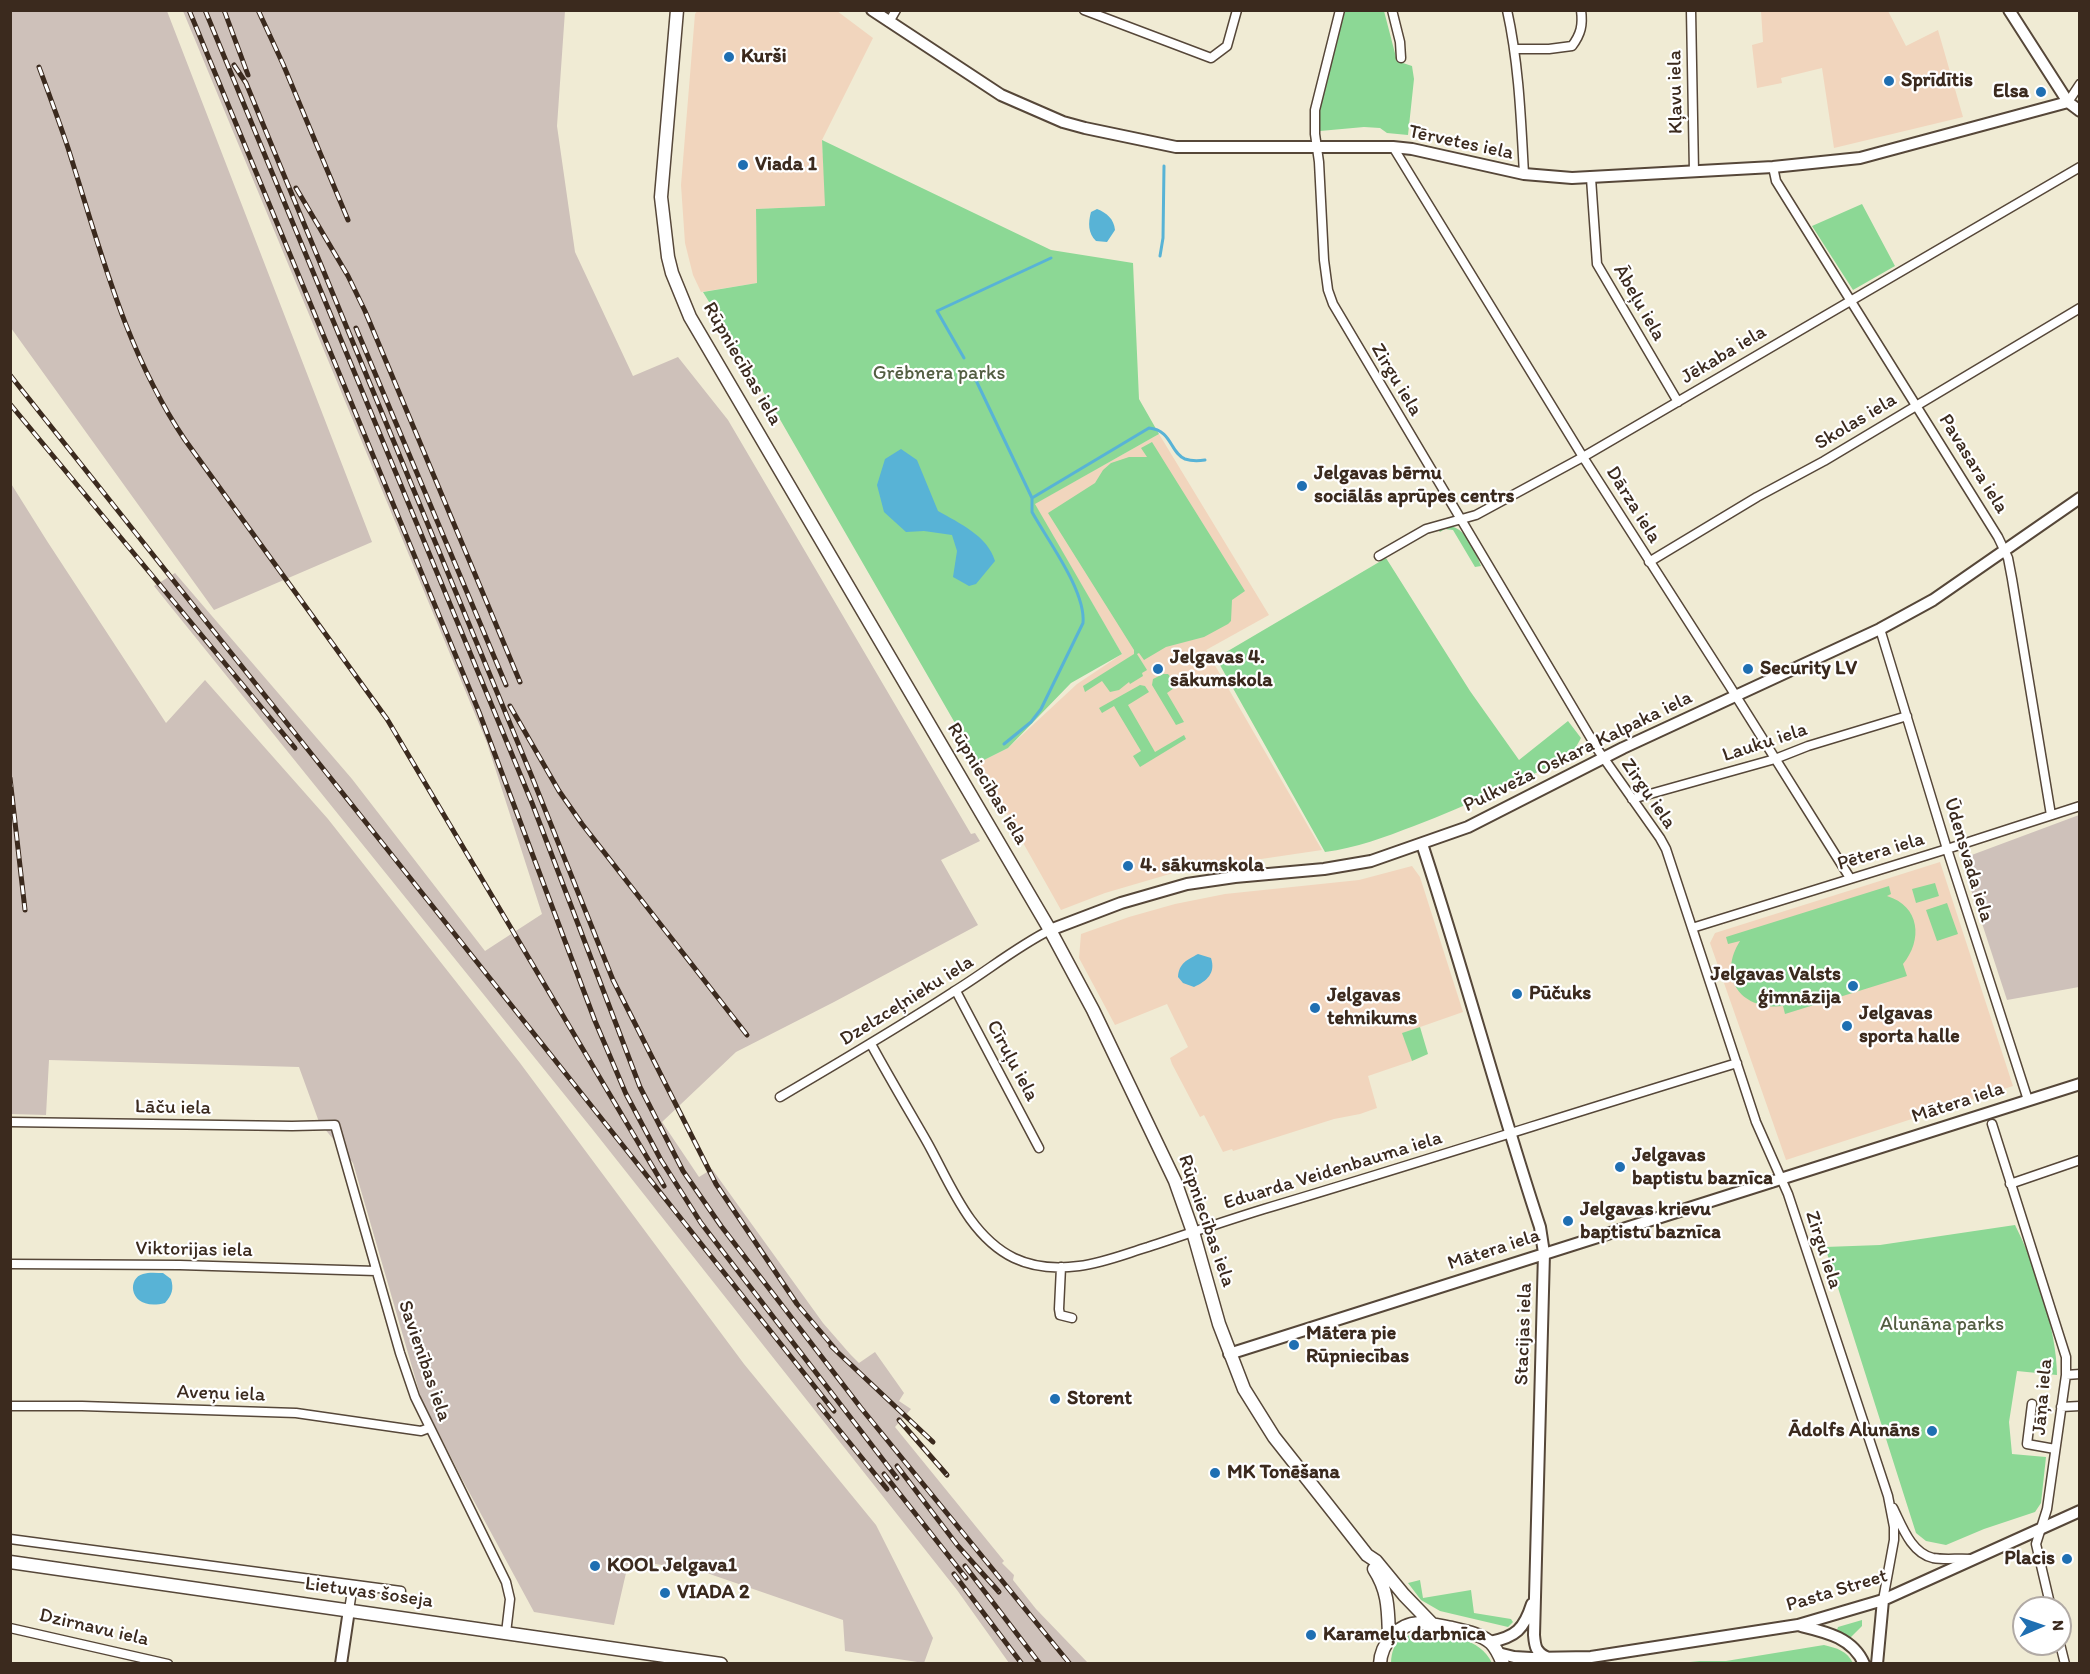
<!DOCTYPE html>
<html>
<head>
<meta charset="utf-8">
<style>
  body { margin:0 }
  #map { position:relative; width:2090px; height:1674px; overflow:hidden; background:#f0ebd4; font-family:Itim,sans-serif }
  canvas { display:block }
  .frame { position:absolute; inset:0; border:12px solid #3b2a1e; pointer-events:none }
  .north { position:absolute; left:2012px; top:1596px; width:60px; height:60px; box-sizing:border-box; background:#fff; border:2px solid #b1aaa5; border-radius:50%; rotate:88deg; font-size:16px; font-weight:700; line-height:24px; text-align:center; color:#3b2a1e }
  .north::after { content:''; display:block; margin:auto; width:21px; height:27px; background:#1f6fb2; clip-path:polygon(50% 0,100% 100%,50% 72%,0 100%) }
</style>
</head>
<body>
<div id="map">
<canvas width="2090" height="1674"></canvas>
<div class="frame"></div>
<div class="north">N</div>
</div>
<script>
const c = document.querySelector('canvas').getContext('2d');
c.lineJoin = 'round';
function paint(path, color) {
  c.fillStyle = color;
  c.fill(path, 'evenodd');
}
function trace(path, color, width, dash) {
  c.strokeStyle = color;
  c.lineWidth = width;
  c.lineCap = dash ? 'butt' : 'round';
  c.setLineDash(dash || []);
  c.stroke(path);
}
function drawText(font, color, halo, rows, align = 'center') {
  c.font = font + ' Itim,sans-serif';
  c.lineWidth = 4.5;
  c.setLineDash([]);
  c.textBaseline = 'middle';
  c.strokeStyle = halo;
  c.fillStyle = color;
  for (const [text, x, y, turn = 0] of rows) {
    c.save();
    c.translate(x, y);
    c.rotate((+turn || 0) * Math.PI / 180);
    c.textAlign = isNaN(turn) ? turn : align;
    if (halo) c.strokeText(text, 0, 0);
    c.fillText(text, 0, 0);
    c.restore();
  }
}
const built = new Path2D(`
  M698,10L837,11L873,38L822,140L826,206L756,209L758,283L701,292L693,275L685,243L681,185L695,14Z
  M1761,11H1888L1906,46L1938,30L1963,117L1834,148L1822,68L1781,78L1782,83L1757,88L1752,45L1763,42Z
  M1159,434L1269,615L1206,650L1322,850L1180,871L1105,893L1061,910L978,763L1008,748L1077,684L1122,654L1034,504Z
  M1940,862L2013,1086L1786,1160L1710,943L1715,933Z
  M1412,866L1420,877L1463,1012L1403,1033L1412,1061L1368,1076L1377,1108L1360,1114L1334,1119L1233,1151L1232,1149L1223,1152L1204,1115L1200,1117L1172,1064L1170,1058L1188,1047L1167,1004L1115,1025L1079,958L1081,934L1129,917L1175,904L1225,894L1359,880Z`);
const industrial = new Path2D(`
  M10,11H167L372,542L214,610L11,328Z
  M183,11H565L557,126L575,252L633,376L678,357L728,420L971,834L975,833L980,841L941,860L978,925L834,1002L736,1052L662,1122L699,1177L712,1169L823,1323L850,1354L859,1363L875,1352L904,1393L899,1401L911,1409L895,1427L1004,1561L1002,1563L1014,1575L1013,1580L1036,1609L1088,1663H1009L957,1590L593,1130L154,586L175,573L352,779L485,951L542,914L487,743Z
  M10,482L47,541L166,723L205,680L328,819L520,1063L744,1364L876,1525L933,1638L924,1663L845,1651L843,1620L701,1571L629,1560L614,1625L534,1612L462,1479L421,1398L353,1163L319,1122L299,1067L49,1060L46,1115L11,1114Z
  M2079,815V987L2007,1000L1961,859Z`);
const green = new Path2D(`
  M1345,11H1384L1397,61L1412,66L1414,79L1408,135L1387,133L1380,128L1364,127L1320,131V105Z
  M822,140L1051,250L1133,263L1139,399L1159,434L1035,504L1122,654L1071,683L1008,748L978,763L778,416L703,292L757,283L756,209L825,206Z
  M1862,204L1895,266L1853,290L1812,226Z
  M1152,442L1245,591L1232,600L1231,621L1228,624L1204,637L1166,647L1144,660L1139,653L1137,654L1147,670L1142,673L1143,676L1130,684L1129,682L1119,690L1110,692L1102,681L1085,692L1083,686L1134,654V650L1048,513L1095,483L1103,470L1111,463L1129,457H1147L1141,448Z
  M1448,526C1465,526 1476,552 1481,566L1475,567L1453,530L1445,529L1440,532L1437,529Z
  M1386,558L1470,691L1519,760L1568,721L1581,738L1576,747L1575,754C1522,780 1469,805 1414,826C1385,837 1356,848 1325,852L1216,658Z
  M1163,674H1168L1177,686L1167,693L1184,722L1176,725L1152,685L1153,679Z
  M1140,685L1145,686L1149,692L1128,705L1155,752L1184,735L1186,739L1140,767L1133,756L1141,751L1114,706L1102,713L1099,708Z
  M1935,883L1939,896L1916,903L1912,889Z
  M1889,886L1891,894L1887,896C1920,906 1923,940 1903,964L1907,976L1785,1014L1783,1006C1741,1011 1717,977 1740,941L1728,944L1726,937Z
  M1947,903L1958,934L1937,941L1926,910Z
  M1420,1027L1428,1054L1412,1061L1402,1033Z
  M2015,1225C2035,1264 2057,1331 2057,1375L2017,1371L2009,1422L2012,1454L2046,1457L2041,1503L2035,1512L1984,1529L1946,1545L1926,1541L1916,1533L1825,1247L1880,1245Z
  M1420,1580L1423,1598L1471,1590L1474,1613L1511,1619L1513,1622L1508,1627L1440,1611L1421,1600L1408,1583Z
  M1862,1620V1626L1850,1638L1837,1630L1838,1627Z
  M1424,1632C1449,1637 1480,1637 1492,1663H1391C1392,1640 1403,1635 1424,1632Z
  M1824,1645C1837,1648 1847,1651 1853,1663H1679L1700,1661H1726Z`);
const water = new Path2D(`
  M1097,209C1107,213 1114,219 1115,230L1107,242L1096,241C1088,233 1088,223 1091,212Z
  M901,449L917,460L938,511C959,523 988,536 995,561L976,584L969,586L953,577L957,551L952,535L924,531L906,532L884,512L877,485L885,459Z
  M1198,954L1211,958C1216,973 1207,981 1194,987L1183,983L1178,977C1179,963 1187,960 1198,954Z
  M163,1273L171,1279C174,1289 172,1295 165,1303C129,1312 126,1278 143,1274C149,1272 157,1273 163,1273Z`);
const stream = new Path2D(`
  M1160,256L1163,238L1164,166
  M964,358L937,311L1051,258
  M973,374L1032,498
  M1004,744L1031,722L1041,709L1083,623C1086,591 1048,541 1032,512V498L1149,428C1172,430 1170,453 1185,459C1191,461 1198,461 1205,460`);
const minor = new Path2D(`
  M1084,10L1211,58L1227,46L1237,10
  M1340,10L1315,110V134L1319,162L1324,260L1328,290L1333,304L1598,750L1660,838L1666,849L1756,1122L1788,1194L1888,1496L1894,1527V1540L1883,1600
  M1392,10L1400,42L1401,58
  M1507,10C1519,64 1521,120 1524,174
  M1691,10L1694,172
  M889,22L896,10
  M1514,49H1549L1572,46C1581,34 1583,25 1581,10
  M2068,102L2080,84
  M1393,147L1583,457L1729,685L1850,878
  M1773,167L1776,181L1998,537L2008,558L2012,579L2051,815
  M1591,178L1597,264L1678,402
  M1379,556L1426,529L1476,515L1583,457L2080,167
  M1649,562L1757,497L1824,461L2080,308
  M1880,629L1947,849L2028,1100
  M1632,799L1775,759L1808,746L1907,716
  M1692,928L1947,849L2080,806
  M956,991L1039,1148
  M871,1044C889,1077 908,1109 927,1142C950,1183 969,1236 1014,1258C1035,1268 1057,1269 1079,1266C1103,1263 1125,1254 1148,1247C1187,1234 1225,1221 1264,1209C1422,1162 1579,1111 1737,1063
  M780,1097C838,1063 896,1029 953,992C986,972 1016,947 1050,930
  M10,1122L292,1126L335,1125L400,1353L415,1397L506,1582L510,1599L506,1633
  M1992,1124L2066,1357V1375L2047,1509L2036,1544L2051,1608
  M2010,1184L2080,1160
  M10,1264L180,1265L376,1271
  M1061,1267L1059,1309L1060,1315L1072,1318
  M2066,1375L2080,1374
  M2032,1404L2027,1444L2055,1449
  M10,1406H82L296,1413L421,1431L429,1428
  M2061,1407L2080,1406
  M1893,1508C1902,1526 1911,1553 1933,1558C1945,1560 1959,1558 1971,1559
  M10,1539L401,1591
  M349,1610L353,1585
  M10,1628L168,1664
  M2060,1644L2065,1664`);
const tertiary = new Path2D(`
  M2009,10L2068,102
  M1422,844C1464,971 1498,1100 1540,1227L1544,1253L1534,1635C1535,1647 1536,1652 1546,1657
  M1050,930L1121,903L1187,884L1235,877L1324,869L1371,861L1468,827L1623,748L1880,629L1933,600L2080,498
  M1229,1354L2080,1084
  M1490,1642C1516,1637 1524,1629 1532,1604
  M341,1664L349,1610`);
const secondary = new Path2D(`
  M872,10L1001,95L1063,122L1085,128L1176,147H1393L1412,149L1524,174L1572,178L1773,167L1860,158L2068,102L2080,111
  M1801,1626C1826,1632 1853,1638 1864,1664
  M1498,1653L1514,1657L1531,1658L1591,1657L1798,1625L1883,1600L2080,1511
  M1877,1664L1883,1600`);
const primary = new Path2D(`
  M677,10L661,197L668,257L672,273L690,317L1050,930L1093,1010L1175,1181L1193,1232L1219,1324L1244,1389L1274,1437L1338,1518L1367,1555L1376,1561L1404,1595L1433,1625
  M10,1562L721,1664
  M1374,1569C1389,1592 1388,1611 1389,1637
  M1380,1664C1381,1643 1398,1624 1419,1623C1430,1623 1441,1626 1452,1628C1465,1631 1481,1634 1491,1643C1497,1649 1500,1657 1503,1664`);
const rail = new Path2D(`
  M189,10L479,712L595,1021L626,1094L661,1160L701,1223L897,1478
  M205,10L532,803L640,1087L683,1171L721,1226L861,1408L1070,1664
  M224,10L248,75
  M258,10L283,64L348,220
  M234,65L246,83L532,777L613,980L716,1184L797,1304L836,1350
  M39,67C49,94 59,121 68,148C100,248 125,351 185,440L387,719L664,1186
  M296,188L348,276L365,311L520,682
  M356,328L506,685
  M10,375L834,1411
  M10,404L295,748
  M510,706L559,791L582,824L747,1035
  M10,778L25,910
  M831,1346L933,1442
  M819,1405L887,1489
  M899,1420L947,1475
  M897,1466L958,1546L999,1592
  M884,1474L966,1578
  M965,1566L1040,1664
  M954,1574L1022,1664`);
const markers = [
  [729,57,6,"#1f6fb2"],
  [1889,81,6,"#1f6fb2"],
  [2041,92,6,"#1f6fb2"],
  [743,165,6,"#1f6fb2"],
  [1302,486,6,"#1f6fb2"],
  [1158,669,6,"#1f6fb2"],
  [1748,669,6,"#1f6fb2"],
  [1128,866,6,"#1f6fb2"],
  [1853,986,6,"#1f6fb2"],
  [1517,994,6,"#1f6fb2"],
  [1315,1008,6,"#1f6fb2"],
  [1847,1026,6,"#1f6fb2"],
  [1620,1167,6,"#1f6fb2"],
  [1568,1221,6,"#1f6fb2"],
  [1294,1345,6,"#1f6fb2"],
  [1055,1399,6,"#1f6fb2"],
  [1932,1431,6,"#1f6fb2"],
  [1215,1473,6,"#1f6fb2"],
  [2067,1559,6,"#1f6fb2"],
  [595,1566,6,"#1f6fb2"],
  [665,1593,6,"#1f6fb2"],
  [1311,1635,6,"#1f6fb2"]
];
const poiNames = [
  ["Kurši",741,57],
  ["Sprīdītis",1901,81],
  ["Elsa",2029,92,"right"],
  ["Viada 1",755,165],
  ["Jelgavas bērnu",1314,474],
  ["sociālās aprūpes centrs",1314,497],
  ["Jelgavas 4.",1170,658],
  ["sākumskola",1170,681],
  ["Security LV",1760,669],
  ["4. sākumskola",1140,866],
  ["Jelgavas Valsts",1841,975,"right"],
  ["ģimnāzija",1841,998,"right"],
  ["Pūčuks",1529,994],
  ["Jelgavas",1327,996],
  ["tehnikums",1327,1019],
  ["Jelgavas",1859,1014],
  ["sporta halle",1859,1037],
  ["Jelgavas",1632,1156],
  ["baptistu baznīca",1632,1179],
  ["Jelgavas krievu",1580,1210],
  ["baptistu baznīca",1580,1233],
  ["Mātera pie",1306,1334],
  ["Rūpniecības",1306,1357],
  ["Storent",1067,1399],
  ["Ādolfs Alunāns",1920,1431,"right"],
  ["MK Tonēšana",1227,1473],
  ["Placis",2055,1559,"right"],
  ["KOOL Jelgava1",607,1566],
  ["VIADA 2",677,1593],
  ["Karameļu darbnīca",1323,1635]
];
const streetNames = [
  ["Kļavu iela",1676,92,-91],
  ["Tērvetes iela",1461,143,12],
  ["Ābeļu iela",1639,303,60],
  ["Jēkaba iela",1724,355,-31],
  ["Rūpniecības iela",742,364,60],
  ["Zirgu iela",1396,380,59],
  ["Skolas iela",1856,422,-31],
  ["Pavasara iela",1973,464,58],
  ["Dārza iela",1633,505,58],
  ["Lauku iela",1765,743,-18],
  ["Pulkveža Oskara Kalpaka iela",1578,752,-26],
  ["Rūpniecības iela",987,784,59],
  ["Zirgu iela",1648,794,55],
  ["Pētera iela",1881,852,-17],
  ["Ūdensvada iela",1968,860,73],
  ["Dzelzceļnieku iela",907,1001,-32],
  ["Cīruļu iela",1012,1061,62],
  ["Mātera iela",1958,1103,-18],
  ["Lāču iela",173,1108,1],
  ["Eduarda Veidenbauma iela",1333,1171,-17],
  ["Rūpniecības iela",1206,1221,71],
  ["Viktorijas iela",194,1250,1],
  ["Mātera iela",1494,1250,-18],
  ["Zirgu iela",1823,1250,72],
  ["Stacijas iela",1524,1334,-88],
  ["Savienības iela",424,1361,71],
  ["Aveņu iela",221,1394,2],
  ["Jāņa iela",2043,1397,-85],
  ["Pasta Street",1837,1591,-17],
  ["Lietuvas šoseja",369,1593,8],
  ["Dzirnavu iela",94,1628,13]
];
const parkNames = [
  ["Grēbnera parks",939,374],
  ["Alunāna parks",1942,1325]
];
paint(built, '#f1d5bd');
paint(industrial, '#cec1ba');
paint(green, '#8cd895');
paint(water, '#58b3d6');
trace(stream, '#58b3d6', 3);
trace(minor, '#564739', 11);
trace(tertiary, '#564739', 14);
trace(secondary, '#564739', 14);
trace(primary, '#564739', 15);
trace(minor, '#fff', 8);
trace(tertiary, '#fff', 10);
trace(secondary, '#fff', 10);
trace(primary, '#fff', 12);
trace(rail, '#3b2a1e', 5);
trace(rail, '#fff', 3, [9]);
for (const [x, y, r, color] of markers) {
  const dot = new Path2D();
  dot.arc(x, y, r, 0, 2 * Math.PI);
  c.fillStyle = color;
  c.fill(dot);
  trace(dot, '#fff', 2);
}
drawText('bold 20px', '#3b2a1e', '#fff', poiNames, 'left');
drawText('20px', '#3b2a1e', '#fff', streetNames);
drawText('20px', '#535e42', '#fff', parkNames);
</script>
</body>
</html>
